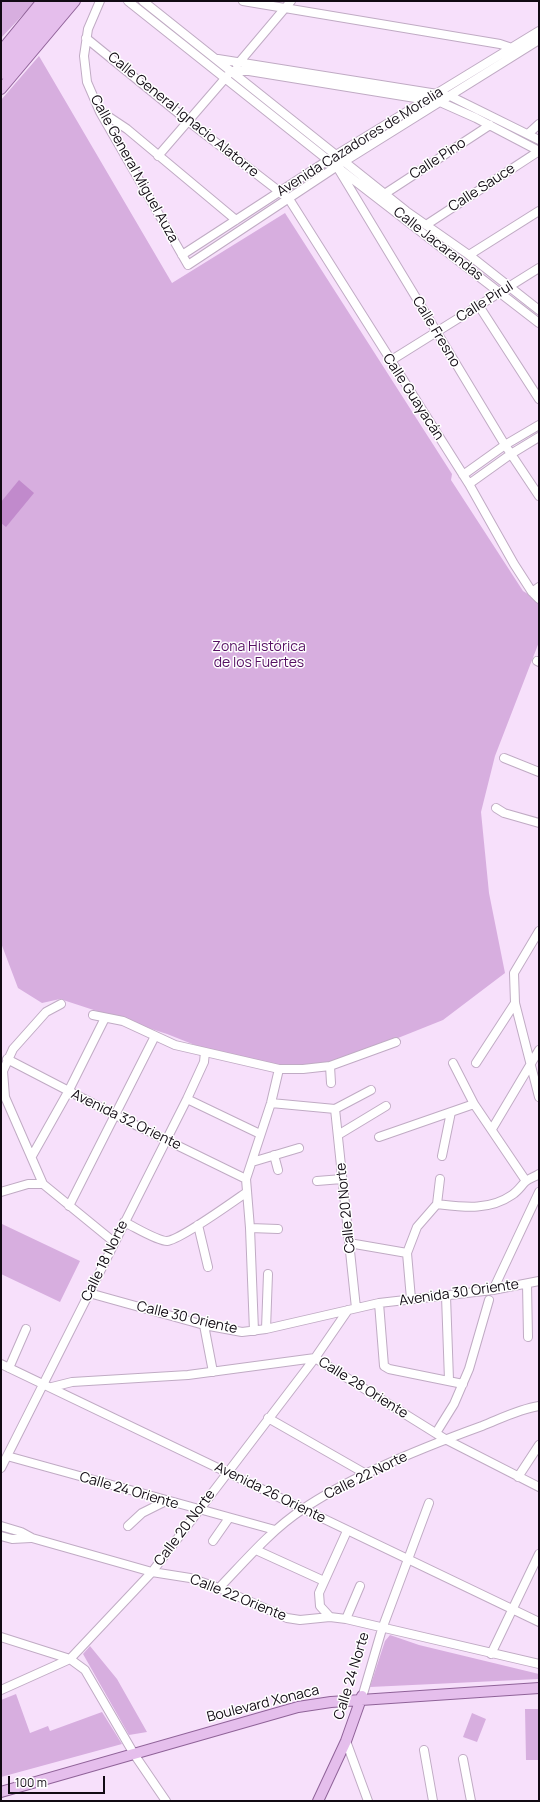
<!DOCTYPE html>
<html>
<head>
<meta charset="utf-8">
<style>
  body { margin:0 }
  #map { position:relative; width:540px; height:1802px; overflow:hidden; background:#f7e0fb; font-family:Manrope,sans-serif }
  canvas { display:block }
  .frame { position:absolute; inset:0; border:2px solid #110a13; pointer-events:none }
  .scale { position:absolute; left:8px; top:1776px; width:97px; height:18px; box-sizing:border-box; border:2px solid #110a13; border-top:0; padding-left:5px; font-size:12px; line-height:14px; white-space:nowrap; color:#110a13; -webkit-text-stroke:3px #fff; paint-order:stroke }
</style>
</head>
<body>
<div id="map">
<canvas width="540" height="1802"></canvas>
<div class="frame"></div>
<div class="scale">100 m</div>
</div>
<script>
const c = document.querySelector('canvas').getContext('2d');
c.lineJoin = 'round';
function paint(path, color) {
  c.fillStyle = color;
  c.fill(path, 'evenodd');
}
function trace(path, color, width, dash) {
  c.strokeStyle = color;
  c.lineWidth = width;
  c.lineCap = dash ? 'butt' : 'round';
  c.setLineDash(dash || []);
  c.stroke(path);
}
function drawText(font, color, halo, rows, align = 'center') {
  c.font = font + ' Manrope,sans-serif';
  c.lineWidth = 3;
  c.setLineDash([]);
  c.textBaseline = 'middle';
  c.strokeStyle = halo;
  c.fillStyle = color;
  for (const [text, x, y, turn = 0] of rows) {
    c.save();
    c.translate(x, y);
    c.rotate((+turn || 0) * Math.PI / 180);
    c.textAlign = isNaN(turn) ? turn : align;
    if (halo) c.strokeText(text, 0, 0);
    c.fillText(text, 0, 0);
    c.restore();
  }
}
const green = new Path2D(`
  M1,1H36L1,38Z
  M39,56L172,283L285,213L452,474L451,480L523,591L539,601V642L495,756L481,812L489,893L505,973L443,1020L333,1064L297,1067L257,1062L215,1053L167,1034L60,999L42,1003L18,988L1,943V100Z
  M2,1224L80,1261L60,1302L1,1274Z
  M390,1635L419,1645L539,1674V1679L370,1687L385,1641Z
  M90,1646L117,1679L147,1732L129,1735L83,1654Z
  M16,1694L30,1733L48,1726L50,1731L102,1712L122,1744L1,1777V1700Z
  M525,1709H539V1760H526Z
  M472,1713L486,1719L477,1742L463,1737Z`);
const water = new Path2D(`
  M19,480L34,493L6,527L1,523V502Z`);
const minor = new Path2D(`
  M100,1L88,29L84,56L87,82L100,112L188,265L345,161L539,40
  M128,1L328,160L539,323
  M143,1L406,211L469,255L539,310
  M243,1L500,44L515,49
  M86,38L188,121L289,199L469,484L514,564L532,592L539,599
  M218,59L450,96L539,140
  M237,65L291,1
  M231,71H249L440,102L476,118L539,151
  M103,113L127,129L236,220
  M528,134L539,124
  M158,156L228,75
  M339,170L505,445L539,496
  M386,193L490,125
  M426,225L539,151
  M182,255L336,155L539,31
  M469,255L539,211
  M479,306L539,399
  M390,361L539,268
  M463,475L505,445L539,425
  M469,484L511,454L539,437
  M532,592L539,587
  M537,661L539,662
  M504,758L539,772
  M496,808L504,813L539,823
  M539,931L514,973L515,1003L539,1097
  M61,1004L46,1012L13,1049L3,1071L5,1097L43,1184L114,1242
  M93,1015L123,1021L175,1045L279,1069H303L330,1066L396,1042
  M7,1059L115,1115L246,1179
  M453,1063L474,1104L526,1181
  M476,1063L515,1003
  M330,1066L331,1083
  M187,1099L260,1134
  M271,1103L335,1109
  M335,1109L356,1308
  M335,1109L371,1090
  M492,1129L539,1050
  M338,1135L386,1106
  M379,1137L474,1104
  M274,1155L278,1170
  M32,1156L68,1092L105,1018
  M442,1156L451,1112
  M252,1162L299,1148
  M317,1181L342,1179
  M1,1192L28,1184H43
  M437,1204C463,1207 489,1211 512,1195C518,1191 521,1186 525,1182C529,1178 535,1177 539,1174
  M437,1204L440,1179
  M69,1206L155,1036
  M124,1222C135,1227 157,1241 167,1241C180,1240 234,1201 247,1192
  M198,1225L208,1267
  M250,1228L278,1229
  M349,1243L407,1253
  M527,1284L528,1337
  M493,1290L539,1192
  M89,1293L204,1325L242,1332L266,1329L379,1303L493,1290L539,1281
  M446,1296L449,1380
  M411,1299L407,1253L417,1227L437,1204
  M379,1303L384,1366L389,1369L463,1384
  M204,1325L213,1372
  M266,1329L268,1274
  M254,1331L250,1228L246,1179L271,1103L279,1069
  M1,1364L539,1622
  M9,1368L26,1329
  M52,1387L72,1382L188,1375L315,1358L445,1439L539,1487
  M268,1418L366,1474
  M436,1433L454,1404L469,1369L489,1300
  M7,1456L275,1530
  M1,1468L187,1099L204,1062L205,1052
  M518,1477L539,1445
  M1,1526L21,1532L32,1538L152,1572L190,1578L219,1588L287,1618L300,1620L330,1617L346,1619L539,1664
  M128,1526L142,1513L166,1501
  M1,1536L12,1539L31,1538
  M213,1541L229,1518
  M256,1550L324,1581
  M219,1588C245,1561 271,1530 303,1509C353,1475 424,1447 482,1426C500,1419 519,1409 539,1406
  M330,1617L320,1606L319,1593L347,1531
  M346,1619L360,1586
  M1,1637L70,1659L85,1670L134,1754L166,1801
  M491,1654L539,1554
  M1,1690L70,1659L152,1572L315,1358L348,1310
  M363,1694L382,1629L429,1503
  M346,1741L368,1801
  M424,1750L433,1801
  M463,1759L471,1801`);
const major = new Path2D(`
  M1,51L42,1
  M1,62L52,1
  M1,74L63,1
  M1,89L75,1
  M1,1792L298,1707L331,1702L539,1688
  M318,1801L346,1741L362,1696`);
const streetNames = [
  ["Calle General Ignacio Alatorre",183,115,39],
  ["Avenida Cazadores de Morelia",360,142,-32],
  ["Calle Pino",438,159,-33],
  ["Calle General Miguel Auza",134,169,61],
  ["Calle Sauce",482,188,-33],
  ["Calle Jacarandas",438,244,38],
  ["Calle Pirul",485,302,-32],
  ["Calle Fresno",436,332,59],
  ["Calle Guayacán",413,397,57],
  ["Avenida 32 Oriente",126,1120,26],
  ["Calle 20 Norte",346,1208,-96],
  ["Calle 18 Norte",105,1261,-64],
  ["Avenida 30 Oriente",459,1293,-8],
  ["Calle 30 Oriente",187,1318,13],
  ["Calle 28 Oriente",363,1388,32],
  ["Calle 22 Norte",366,1476,-26],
  ["Calle 24 Oriente",129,1491,16],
  ["Avenida 26 Oriente",270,1493,26],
  ["Calle 20 Norte",185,1528,-53],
  ["Calle 22 Oriente",238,1598,22],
  ["Calle 24 Norte",352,1676,-73],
  ["Boulevard Xonaca",263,1704,-14]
];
const parkNames = [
  ["Zona Histórica",259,647],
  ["de los Fuertes",259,663]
];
paint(green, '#d7aedf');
paint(water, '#c18acc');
trace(minor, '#c0abc4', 10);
trace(major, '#8f6298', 12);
trace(minor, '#fff', 8);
trace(major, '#e5beec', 10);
drawText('14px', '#110a13', '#fff', streetNames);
drawText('14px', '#550f62', '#fff', parkNames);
</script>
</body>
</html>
